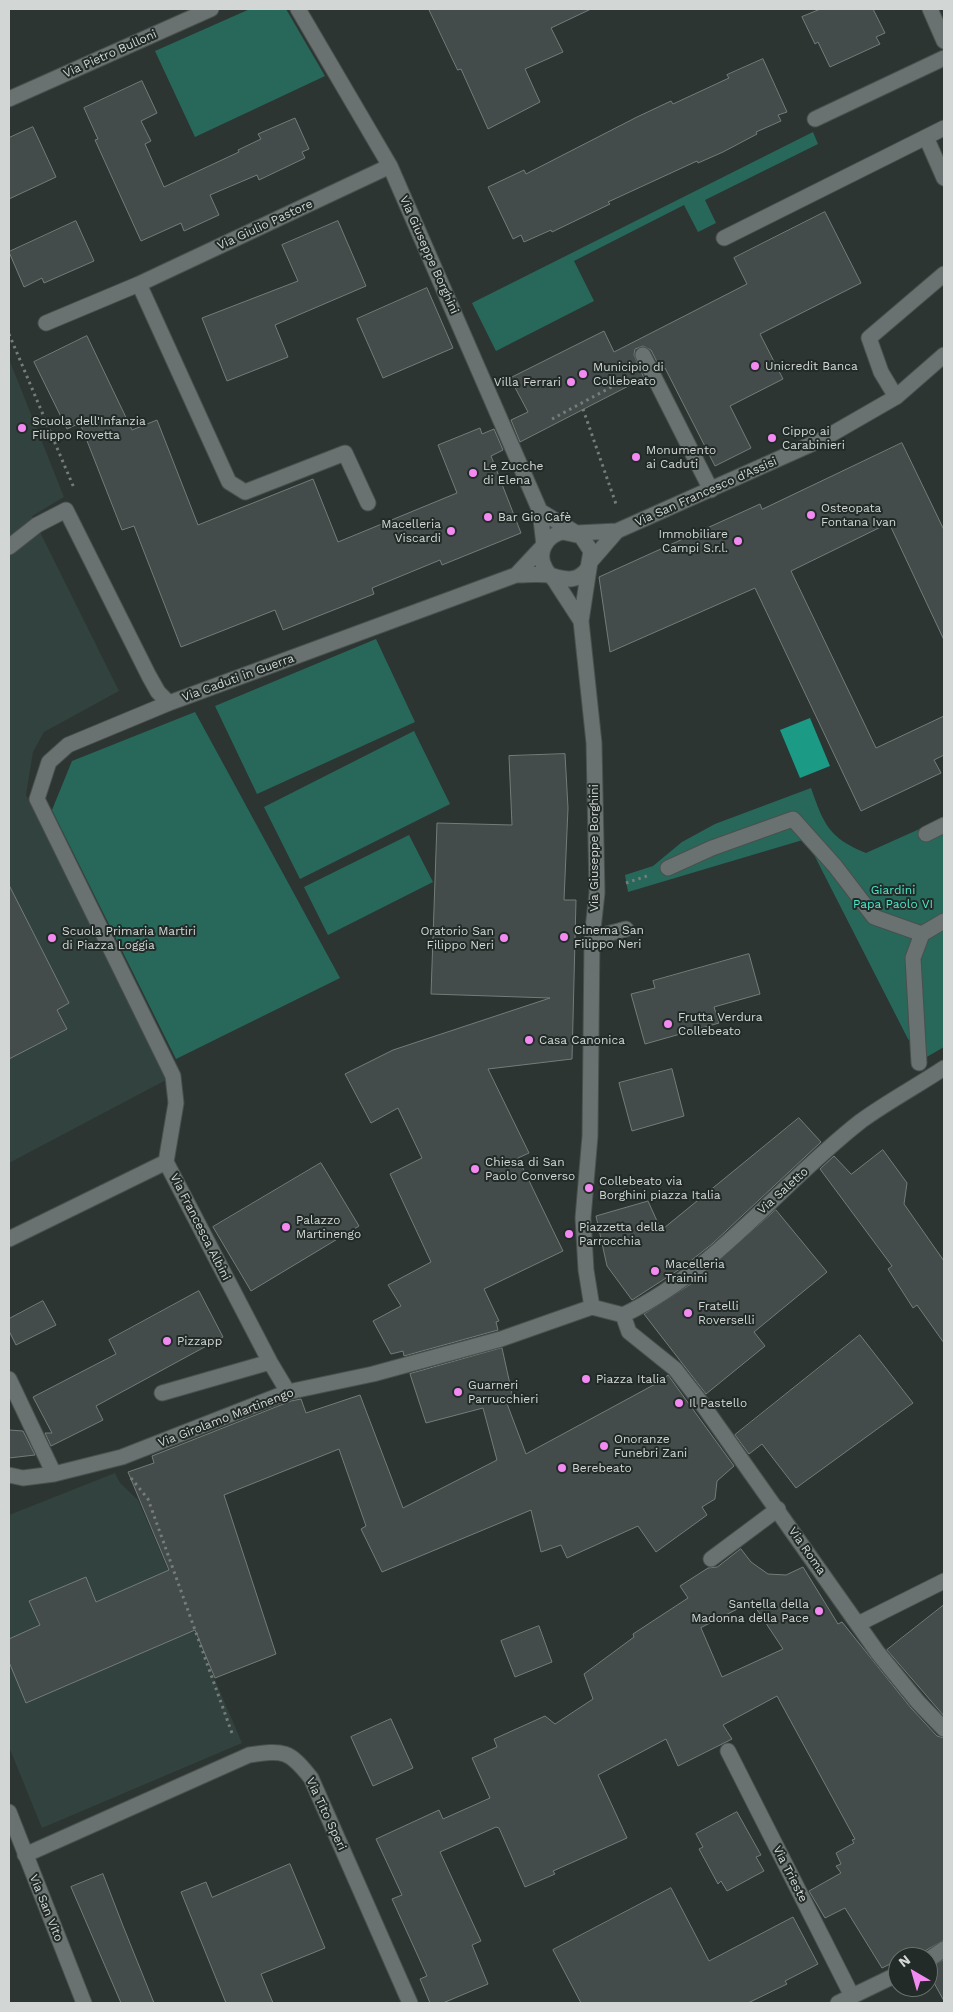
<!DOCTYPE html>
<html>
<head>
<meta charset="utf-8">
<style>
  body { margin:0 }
  #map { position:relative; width:953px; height:2012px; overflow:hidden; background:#2c3532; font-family:"Work Sans",sans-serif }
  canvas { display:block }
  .frame { position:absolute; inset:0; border:10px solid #d2d7d5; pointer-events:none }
  .north { position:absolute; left:888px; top:1947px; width:50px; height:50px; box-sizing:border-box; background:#222b28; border:1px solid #68706d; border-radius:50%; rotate:322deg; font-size:14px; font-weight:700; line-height:20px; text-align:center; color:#d2d7d5 }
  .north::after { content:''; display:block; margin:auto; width:18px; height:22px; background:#f38af2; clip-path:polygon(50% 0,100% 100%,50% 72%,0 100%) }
</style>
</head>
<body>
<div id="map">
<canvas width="953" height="2012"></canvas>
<div class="frame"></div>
<div class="north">N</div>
</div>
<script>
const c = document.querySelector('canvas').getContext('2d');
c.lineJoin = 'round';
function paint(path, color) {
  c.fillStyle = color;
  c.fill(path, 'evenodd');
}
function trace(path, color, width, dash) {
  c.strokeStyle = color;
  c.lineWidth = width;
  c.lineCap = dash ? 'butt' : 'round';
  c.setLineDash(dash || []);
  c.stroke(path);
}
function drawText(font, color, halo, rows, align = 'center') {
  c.font = font + ' "Work Sans",sans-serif';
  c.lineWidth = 4;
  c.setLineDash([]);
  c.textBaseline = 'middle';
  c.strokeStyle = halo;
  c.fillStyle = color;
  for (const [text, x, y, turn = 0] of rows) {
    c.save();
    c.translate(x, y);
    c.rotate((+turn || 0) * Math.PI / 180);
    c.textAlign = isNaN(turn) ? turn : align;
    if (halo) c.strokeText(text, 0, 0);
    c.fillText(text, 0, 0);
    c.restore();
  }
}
const built = new Path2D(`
  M9,359L64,497L32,516L119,691L44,732L33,752L26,795L166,1080L9,1163Z
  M115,1473L120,1483L138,1500L242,1743L42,1828L9,1747V1515Z`);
const green = new Path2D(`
  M250,9H286L325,76L195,137L155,51Z
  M813,132L818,144L705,200L716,223L698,232L684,205L574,261L594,301L496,351L472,303Z
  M376,639L415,722L257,794L215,706Z
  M195,712L340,978L176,1059L52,810L72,761Z
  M414,731L450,804L300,879L264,807Z
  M811,788C824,825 829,838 866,853L944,818V1047L925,1058L908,1039L806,839L628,892L625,875L653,866L682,842L715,824Z
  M409,835L433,882L328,935L304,887Z`);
const water = new Path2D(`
  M810,718L830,766L800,778L780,730Z`);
const building = new Path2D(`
  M429,9H591L551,28L563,52L525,69L540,102L488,129L461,69L458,70Z
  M821,9H873L885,33L876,37L880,44L830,67L818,42L815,44L802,17Z
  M763,59L787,112L778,115L781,121L756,132L757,134L723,152L698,163L697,161L608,202L610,204L552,232L551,230L524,242L521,235L513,239L488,187L524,170L526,174L637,117L671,101L673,104L729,78L727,75Z
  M142,81L157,113L141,121L151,141L145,144L164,187L239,152L238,150L261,139L258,134L295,118L309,149L302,152L305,158L259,180L257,175L210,195L219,215L184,231L181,223L141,241L95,140L98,139L84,108Z
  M33,127L56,177L9,199V138Z
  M825,212L861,283L760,334L783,379L730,406L751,448L715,466L665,368L661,370L651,350L643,346L635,349L634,355L644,378L520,442L511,420L528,412L510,378L604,331L614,352L747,284L734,258Z
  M76,221L94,261L44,283L42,278L24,287L9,252Z
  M338,221L366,286L275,325L288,357L227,381L202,318L298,281L282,245Z
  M427,288L453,348L383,378L357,319Z
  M87,336L132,430L157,420L198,525L313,479L338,542L457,493L438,445L480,428L482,434L494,429L503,450L491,456L521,533L442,565L440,560L372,588L374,594L283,630L275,610L181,647L134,526L122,530L80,423L67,429L34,362Z
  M902,443L944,530V640L889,523L791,571L876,748L944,716V755L934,760L941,773L861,811L755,588L610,652L599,577L760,504L762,509Z
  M565,754L568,808L564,900H576L572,1059L488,1069L529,1153L518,1158L563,1251L484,1289L499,1321L496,1322L498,1330L404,1356L403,1351L391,1354L373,1321L401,1306L388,1285L431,1262L390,1174L422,1158L398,1108L371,1123L345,1074L393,1050L550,998L431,994L437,823L512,825L509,756Z
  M9,885L69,1003L57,1010L67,1029L9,1059Z
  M749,954L760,994L714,1007L719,1023L645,1044L631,994L655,988L653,981Z
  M672,1069L684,1116L632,1131L619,1083Z
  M799,1118L821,1142L712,1244L683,1267L632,1300L607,1266L596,1216L648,1201L661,1230Z
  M883,1150L907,1183L904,1204L944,1261V1343L917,1305L913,1308L888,1269L892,1266L820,1169L834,1156L851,1174Z
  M321,1163L359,1226L251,1291L213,1227Z
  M776,1210L827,1272L754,1332L765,1346L706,1394L644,1314L694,1282Z
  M199,1291L223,1337L96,1406L103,1420L51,1446L45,1433H52L33,1397L116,1354L109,1340Z
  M43,1301L56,1325L16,1345L9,1331V1319Z
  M860,1335L913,1403L796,1488L762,1444L749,1454L735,1435Z
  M502,1348L513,1398L506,1401L526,1454L659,1382L668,1375L734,1466L717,1481L715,1499L702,1507L707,1515L656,1552L638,1526L567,1558L561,1545L541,1552L531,1510L382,1572L361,1529L366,1526L339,1449L224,1495L276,1654L215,1678L195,1630L26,1703L9,1662V1639L40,1625L29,1601L86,1577L96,1602L169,1570L128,1472L154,1463L152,1456L291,1401L301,1399L306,1413L360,1395L403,1508L497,1460L483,1408L426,1423L410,1374Z
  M9,1430L23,1431L35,1455L9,1458Z
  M741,1549L751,1562L768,1574L786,1575L803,1567L838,1624L842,1622L911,1708L937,1736L944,1738V1940L923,1952L919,1957L916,1951L898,1957V1960L882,1968L845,1908L825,1918L809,1891L841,1873L836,1866L841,1864L836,1853L854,1843L852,1840L855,1839L777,1696L723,1725L732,1739L678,1766L666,1739L598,1775L627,1838L553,1871L555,1874L525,1887L499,1828L496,1827L440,1852L481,1941L472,1945L488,1984L443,2003H430L420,1979L427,1976L392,1899L402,1895L376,1839L439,1810L443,1819L490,1798L472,1758L497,1747L494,1739L545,1716L555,1724L593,1699L584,1674L634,1637L633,1634L688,1598L680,1586L708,1568L717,1567ZM752,1602L783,1649L722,1677L701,1628Z
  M944,1605V1716L887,1650Z
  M539,1626L552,1662L515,1677L501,1641Z
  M391,1719L413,1768L373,1786L351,1737Z
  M737,1812L761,1855L756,1857L764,1871L727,1891L721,1881L718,1884L699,1849L703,1847L696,1834Z
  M290,1864L325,1948L261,1974L273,2003H226L181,1892L206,1882L212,1897Z
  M103,1874L123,1926L154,2003H121L71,1887Z
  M671,1888L709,1961L793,1917L818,1964L785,1981L787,1984L748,2003H581L553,1950Z
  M944,1960V2001L928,1972V1969Z`);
const path = new Path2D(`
  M9,334L74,488
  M583,409L617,507
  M552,419L617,384
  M626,883L647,876
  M131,1478L148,1499L233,1736`);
const minor = new Path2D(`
  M298,9L390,166L540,511L544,545
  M930,9L944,41
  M9,99L211,9
  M815,119L944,58
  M944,128L926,137L944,178
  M724,238L926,137
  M139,284L229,482L245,492L345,453L368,503
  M46,323L139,284L390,166
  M643,355L711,490
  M896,397L881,372L869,338L944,274
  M540,511L576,533L617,531L823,439L896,397L944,355
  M9,547L37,525L66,510L149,676L158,692L169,703L516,575C527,575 542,573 553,576C567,580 578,582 588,568L591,551L581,536L563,532C547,535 536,552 545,568C548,574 554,578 557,584C565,596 573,609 581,621
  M516,575L544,545
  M926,834L944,825
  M668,868L712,848L793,819L835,866L874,917L922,934L944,921
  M592,938L626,929
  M919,1063L913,958L922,934
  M166,1162L176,1103L173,1076L37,799L49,762L68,745L169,703
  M9,1239L166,1162L270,1362L288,1392
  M592,1307L586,1270L583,1218L590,1136L592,938L597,893L594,743L581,621L590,562L617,531
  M623,1315L629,1332L675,1369L700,1401L878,1653L918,1702L944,1729
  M623,1315C716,1271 781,1183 861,1121C887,1102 917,1086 944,1068
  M9,1379L54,1474
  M162,1393L270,1362
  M9,1475L23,1478L54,1474L122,1457L288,1392L373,1374L501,1339L592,1307L623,1315
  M711,1559L778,1509
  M858,1624L944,1581
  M728,1751L852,1996
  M9,1812L84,2003
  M25,1855L249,1755C284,1750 289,1750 311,1778L410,2003
  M928,1960L944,1949
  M838,2003L898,1974`);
const markers = [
  [755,366,5,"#f38af2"],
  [583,374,5,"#f38af2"],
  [571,382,5,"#f38af2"],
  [22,428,5,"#f38af2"],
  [772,438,5,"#f38af2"],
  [636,457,5,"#f38af2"],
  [473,473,5,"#f38af2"],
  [811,515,5,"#f38af2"],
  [488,517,5,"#f38af2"],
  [451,531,5,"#f38af2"],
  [738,541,5,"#f38af2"],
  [564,937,5,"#f38af2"],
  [52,938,5,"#f38af2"],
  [504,938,5,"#f38af2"],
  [668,1024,5,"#f38af2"],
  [529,1040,5,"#f38af2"],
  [475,1169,5,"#f38af2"],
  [589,1188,5,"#f38af2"],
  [286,1227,5,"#f38af2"],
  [569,1234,5,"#f38af2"],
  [655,1271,5,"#f38af2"],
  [688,1313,5,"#f38af2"],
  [167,1341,5,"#f38af2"],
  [586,1379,5,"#f38af2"],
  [458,1392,5,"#f38af2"],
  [679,1403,5,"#f38af2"],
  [604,1446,5,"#f38af2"],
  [562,1468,5,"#f38af2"],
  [819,1611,5,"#f38af2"]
];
const streetNames = [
  ["Via Pietro Bulloni",110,54,-24],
  ["Via Giulio Pastore",265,225,-25],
  ["Via Giuseppe Borghini",429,255,66],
  ["Via San Francesco d'Assisi",706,492,-24],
  ["Via Caduti in Guerra",238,678,-20],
  ["Via Giuseppe Borghini",594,848,-90],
  ["Via Saletto",783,1191,-42],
  ["Via Francesca Albini",200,1227,63],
  ["Via Girolamo Martinengo",226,1418,-21],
  ["Via Roma",807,1551,55],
  ["Via Tito Speri",326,1814,65],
  ["Via Trieste",790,1874,63],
  ["Via San Vito",46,1908,68]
];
const poiNames = [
  ["Unicredit Banca",765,366],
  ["Municipio di",593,367],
  ["Collebeato",593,381],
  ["Villa Ferrari",561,382,"right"],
  ["Scuola dell'Infanzia",32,421],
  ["Filippo Rovetta",32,435],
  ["Cippo ai",782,431],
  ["Carabinieri",782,445],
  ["Monumento",646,450],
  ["ai Caduti",646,464],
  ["Le Zucche",483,466],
  ["di Elena",483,480],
  ["Osteopata",821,508],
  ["Fontana Ivan",821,522],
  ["Bar Gio Cafè",498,517],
  ["Macelleria",441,524,"right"],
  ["Viscardi",441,538,"right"],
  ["Immobiliare",728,534,"right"],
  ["Campi S.r.l.",728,548,"right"],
  ["Cinema San",574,930],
  ["Filippo Neri",574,944],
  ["Scuola Primaria Martiri",62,931],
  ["di Piazza Loggia",62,945],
  ["Oratorio San",494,931,"right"],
  ["Filippo Neri",494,945,"right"],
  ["Frutta Verdura",678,1017],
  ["Collebeato",678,1031],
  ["Casa Canonica",539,1040],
  ["Chiesa di San",485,1162],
  ["Paolo Converso",485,1176],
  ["Collebeato via",599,1181],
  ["Borghini piazza Italia",599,1195],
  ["Palazzo",296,1220],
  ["Martinengo",296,1234],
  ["Piazzetta della",579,1227],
  ["Parrocchia",579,1241],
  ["Macelleria",665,1264],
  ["Trainini",665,1278],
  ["Fratelli",698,1306],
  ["Roverselli",698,1320],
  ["Pizzapp",177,1341],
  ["Piazza Italia",596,1379],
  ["Guarneri",468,1385],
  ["Parrucchieri",468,1399],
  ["Il Pastello",689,1403],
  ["Onoranze",614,1439],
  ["Funebri Zani",614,1453],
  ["Berebeato",572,1468],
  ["Santella della",809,1604,"right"],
  ["Madonna della Pace",809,1618,"right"]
];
const parkNames = [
  ["Giardini",893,890],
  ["Papa Paolo VI",893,904]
];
paint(built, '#32423e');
paint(green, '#28685b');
paint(water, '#1b9a85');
paint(building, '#434c4a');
trace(building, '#737c79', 1);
trace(minor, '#49504e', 17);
trace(path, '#757c7a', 3, [2.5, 4]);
trace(minor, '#697270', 15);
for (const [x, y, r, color] of markers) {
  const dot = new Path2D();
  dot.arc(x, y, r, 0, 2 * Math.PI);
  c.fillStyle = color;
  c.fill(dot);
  trace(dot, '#222b28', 2);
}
drawText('12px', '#d2d7d5', '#222b28', streetNames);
drawText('12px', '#d2d7d5', '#222b28', poiNames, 'left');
drawText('12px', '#4aebcd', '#222b28', parkNames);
</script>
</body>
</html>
